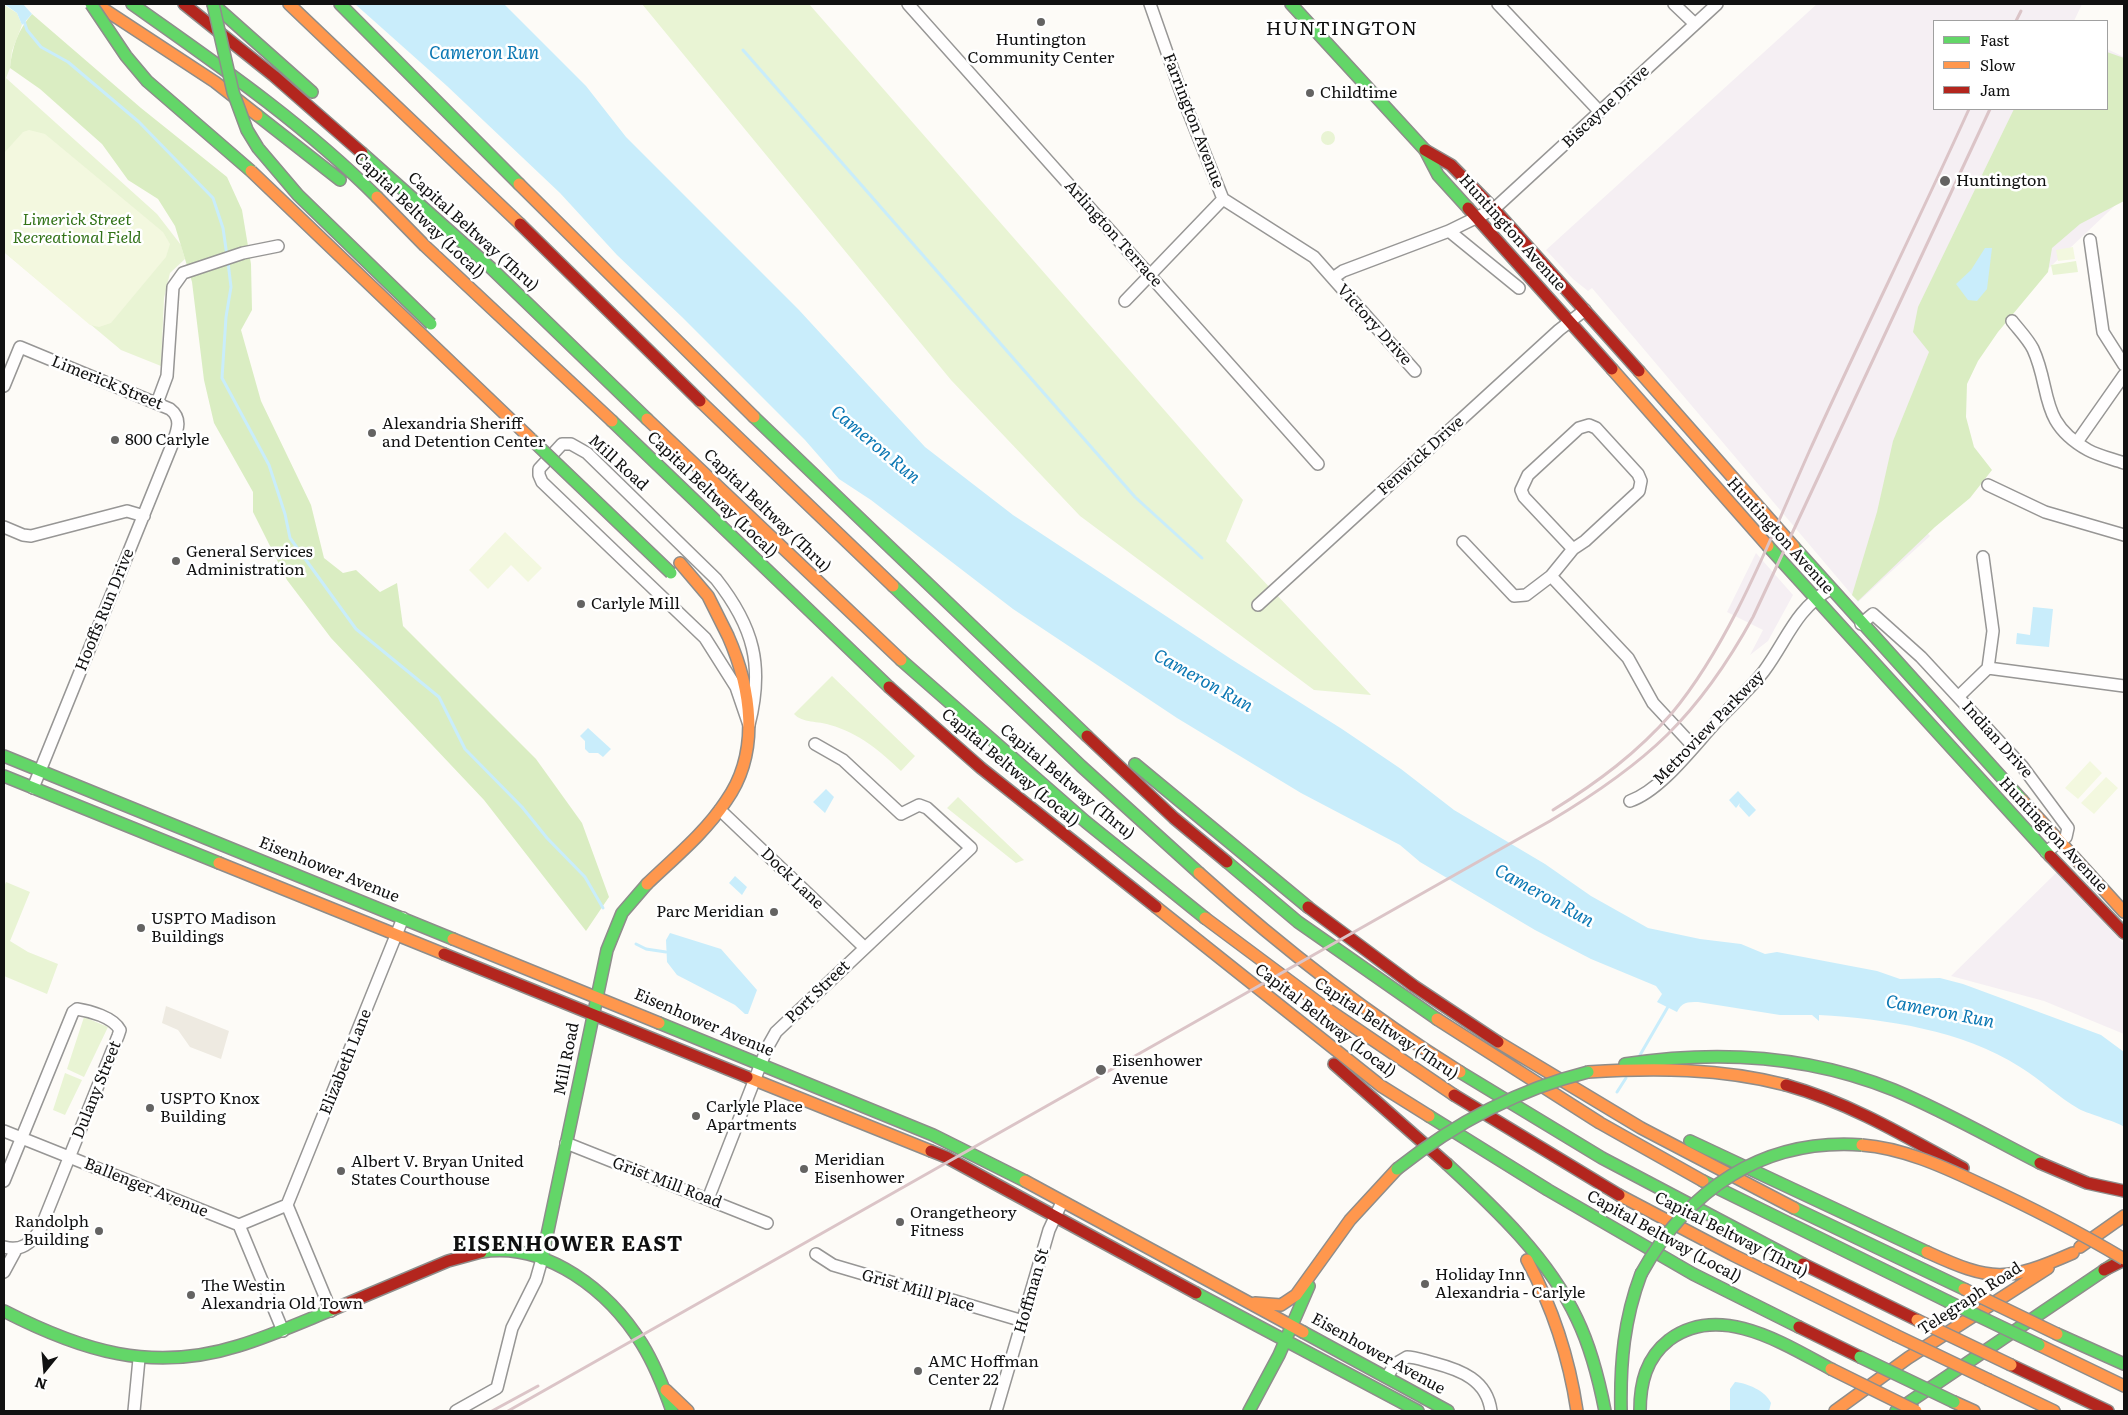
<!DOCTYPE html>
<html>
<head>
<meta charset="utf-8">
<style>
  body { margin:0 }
  #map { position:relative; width:2128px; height:1415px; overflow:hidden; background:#fdfbf7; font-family:Literata,serif }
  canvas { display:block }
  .frame { position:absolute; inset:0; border:5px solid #111; pointer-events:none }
  .legend { position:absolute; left:1933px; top:20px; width:175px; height:90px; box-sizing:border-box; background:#fff; border:1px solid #a0a0a0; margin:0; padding:6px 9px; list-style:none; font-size:15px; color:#111 }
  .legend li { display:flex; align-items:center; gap:10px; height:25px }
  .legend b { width:25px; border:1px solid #a0a0a0 }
  .north { position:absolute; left:20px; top:1345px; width:50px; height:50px; -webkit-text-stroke:4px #fff; paint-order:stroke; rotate:197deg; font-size:14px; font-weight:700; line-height:20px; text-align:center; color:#111 }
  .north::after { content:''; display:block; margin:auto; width:18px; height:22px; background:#111; clip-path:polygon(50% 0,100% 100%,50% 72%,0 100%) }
</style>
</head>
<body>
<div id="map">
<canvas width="2128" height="1415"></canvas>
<div class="frame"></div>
<ul class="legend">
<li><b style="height:6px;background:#63d668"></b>Fast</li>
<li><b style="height:6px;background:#ff974d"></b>Slow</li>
<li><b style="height:6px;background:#b3261e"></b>Jam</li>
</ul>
<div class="north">N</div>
</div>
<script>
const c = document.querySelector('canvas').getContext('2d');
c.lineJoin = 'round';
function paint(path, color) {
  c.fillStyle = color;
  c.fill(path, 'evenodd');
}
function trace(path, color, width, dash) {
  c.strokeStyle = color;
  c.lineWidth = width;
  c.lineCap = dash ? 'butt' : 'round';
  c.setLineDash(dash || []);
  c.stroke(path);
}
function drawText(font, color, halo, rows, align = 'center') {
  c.font = font + ' Literata,serif';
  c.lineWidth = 5;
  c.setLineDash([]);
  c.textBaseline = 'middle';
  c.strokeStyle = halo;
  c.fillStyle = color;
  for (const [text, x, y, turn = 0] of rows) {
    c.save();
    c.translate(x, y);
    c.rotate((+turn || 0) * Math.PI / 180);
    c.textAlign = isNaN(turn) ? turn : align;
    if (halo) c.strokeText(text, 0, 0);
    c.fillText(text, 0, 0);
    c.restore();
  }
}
const industrial = new Path2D(`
  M1817,4H2082L2074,21H1934V109H2107V49L2124,57V197L1919,391L1898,499L1930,536L1858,602L1592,288L1588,291L1573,279L1546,250Z
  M1756,553L1793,595L1768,641L1750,655L1763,630L1727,612Z
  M2057,872L2124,944V1034L2044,1001L1951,976Z`);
const green = new Path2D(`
  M642,4H809L1243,500L1226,541L1371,695L1314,690L1080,516L951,380Z
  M4,5L17,13L22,25L12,51L10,68L6,78L157,214L181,245L185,259L170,273L164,298L161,366L121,350L4,252Z
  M1321 138a7 7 0 1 1 14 0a7 7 0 1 1-14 0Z
  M2076,261L2078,272L2053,275L2051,265Z
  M832,676L915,756L901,771C880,751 859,733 830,725C819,721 802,723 794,714Z
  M958,797L1024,860L1016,863L947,808Z
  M6,882L30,892L10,941L28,952L58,964L47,994L4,976V887Z
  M84,1017L108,1027L84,1077L67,1069Z
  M65,1073L82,1080L65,1115L53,1110Z`);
const forest = new Path2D(`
  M32,14L141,108L227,177L242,210L251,264L252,310L241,330L261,401L311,505L324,558L343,573L356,570L380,592L397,583L403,626L536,759L582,823L609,897L586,931L484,800L331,638L287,580L253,512V492L214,423L204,380L192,282L175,226L158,199L128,180L102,144L40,89L10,68C12,47 18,30 32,14Z
  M2107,52L2124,58V201L2080,224L2052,248L2048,272L1998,332L1978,361L1967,384L1966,417L1974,447L1992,470L1970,498L1935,527L1858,601L1852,595L1877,512L1893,441L1929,352L1913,332L1918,307L2014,109H2107Z`);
const pitch = new Path2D(`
  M29,130L45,134L163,232L170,244L166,257L111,323L99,327L90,325L4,252V153L23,132Z
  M2073,247L2075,259L2058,261L2056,250Z
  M505,532L542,568L528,582L511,565L488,589L469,570Z
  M2090,761L2102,773L2078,799L2065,788Z
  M2106,777L2118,788L2094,814L2081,803Z`);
const plaza = new Path2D(`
  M166,1006L229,1031L221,1059L190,1047L178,1030L162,1023Z`);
const water = new Path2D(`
  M4,4H23L32,14L22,25L17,13Z
  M355,4H504L586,86L626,137L799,310L925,447L1013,515L1231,659L1342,729L1401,769L1454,810L1545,864L1591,896L1648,928L1700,939L1741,944L1765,954L1777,952L1877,971L1900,979L1940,978L1963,984L2101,1035L2124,1052V1127C2121,1123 2088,1114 2079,1109C2058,1097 2041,1080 2020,1067C1962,1030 1886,1019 1819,1015V1021L1812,1015H1780L1698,1002C1687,1002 1682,1002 1677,1012L1657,1002L1662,994L1656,986L1591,959L1535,930L1420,862L1400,845L1301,793L1177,718L1013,609L871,500L839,479L805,440L682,317L617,255L560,193L447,86Z
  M1985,248H1992L1987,289L1977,301L1968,300L1956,284L1971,270Z
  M2033,607L2053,609L2049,647L2016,644L2017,633L2030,635Z
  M588,728L611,749L603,757L598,753H589L585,749V741L580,736Z
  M826,789L834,797L825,813L813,802Z
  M1738,791L1756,810L1749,817L1739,806L1740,803L1736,808L1729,800Z
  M735,876L747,887L742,895L729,883Z
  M670,933L721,949L757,990L748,1014H745L735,1005L677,975L667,962L666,940Z
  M1735,1382C1747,1383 1766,1391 1771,1403L1769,1411H1730V1389Z`);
const stream = new Path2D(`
  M23,18L27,30L41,47L68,62L139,122L213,198L223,228L227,256
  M743,50L1135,497L1202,558
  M228,262L231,287L226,317L222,378L269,465L285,514L290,538L356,629L439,697L465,749L522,807L547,838L585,877L603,908
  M636,944L646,949L666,952
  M1640,1055L1669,1005
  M1617,1092L1626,1078`);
const street = new Path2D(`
  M908,4L1318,464
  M1150,4L1184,101L1223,199L1314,257L1415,371
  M1498,4L1600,112
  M1674,4L1695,24
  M1449,231L1519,288
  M2090,240L2103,332L2124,365
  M1333,278L1343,271L1449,231L1494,209L1717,4
  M1125,301L1223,199
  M2012,321C2019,330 2028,339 2033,349C2052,390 2038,422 2088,450C2099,456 2113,459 2124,463
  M4,386L20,347L170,409C183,419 177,431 172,445L33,788
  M157,403L167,376L173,287L183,273L243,253L278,246
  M2077,442L2124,375
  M562,444H571L587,453L716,579C754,627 764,666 749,725L736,687L705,638L542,482L539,475V469Z
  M1988,485L2045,512L2124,535
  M4,527L23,535L31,536L127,511L144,516
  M1463,542L1514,596L1526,595L1551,576L1573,549L1585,541L1639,491L1641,481L1638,474L1596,428L1589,425L1579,428L1528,475L1521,490L1524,497L1573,549
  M1983,557L1993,631L1988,668
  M1551,576L1628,658L1653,703L1693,746
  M1258,605L1559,330L1585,310
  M1861,624L1873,614L1921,657L2022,766L2068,828L2066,837L2046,852
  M1958,697L1988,668L2124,686
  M1630,801C1662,790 1695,744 1719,719C1734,703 1751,688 1764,671C1787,640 1795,610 1830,589
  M720,810L865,948
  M4,1131L239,1225L287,1205
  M566,1143L767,1223
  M4,1181L73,1012L77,1009C90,1011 113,1017 120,1030L118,1036L40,1230C31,1243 21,1252 4,1247
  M708,1199L767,1048L776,1032L971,848L927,808L919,805L901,814L843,760L815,744
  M287,1205L403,918
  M287,1205L331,1311
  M239,1225L283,1331
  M816,1254L833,1265L1023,1321
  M4,1272L17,1248
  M1387,1377L1395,1364L1407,1357C1416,1357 1425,1361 1434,1363C1461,1370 1487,1380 1491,1411
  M134,1411L139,1359
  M456,1411L497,1388L512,1328L536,1280L542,1259
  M996,1411L1049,1230L1062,1202`);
const fast = new Path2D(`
  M132,4C217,64 303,123 377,197
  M213,4L312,92
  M340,4L519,184
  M1291,4L1425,150L1438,175L1468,208
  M257,115L340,180
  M362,153L491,268L647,419
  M754,417L1087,736
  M612,421L889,687
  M1768,546L2050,856
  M1794,547L2022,800
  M893,586L1081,766L1199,873
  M901,660L1086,822L1205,918
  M4,756L453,939
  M1135,764L1308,907
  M4,776L219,863
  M1227,862L1298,922L1437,1019
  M659,1023L933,1135L1025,1181
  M1625,1064C1716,1050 1808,1055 1894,1090C1944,1111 1991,1138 2040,1163
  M1460,1072L1602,1158L1803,1264
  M1429,1116L1548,1190L1693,1274L1799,1327
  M1690,1141L1927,1252
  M1447,1164C1496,1209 1549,1259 1577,1319C1591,1348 1599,1380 1605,1411
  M1703,1181L1947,1301
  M1794,1208L1964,1289
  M481,1252C547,1241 610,1292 642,1344C655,1365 664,1388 672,1411
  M542,1259L607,950L622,913L647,884
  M1196,1293L1418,1411
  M4,1311C82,1351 152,1373 238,1346C271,1336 302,1322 334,1309
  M1303,1332L1448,1411
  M2057,1334L2124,1364
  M1249,1411L1279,1355L1309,1286
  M1621,1411C1620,1363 1624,1319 1641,1274
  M1640,1411C1640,1383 1646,1358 1669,1340C1720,1302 1784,1344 1831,1369
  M1896,1411L2115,1263`);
const slow = new Path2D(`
  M96,4L215,82L257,115
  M289,4L520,224
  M519,184L754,417
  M377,197L425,246L612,421
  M1612,369L1768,546
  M1639,371L1794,547
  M700,401L893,586
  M647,419L901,660
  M680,563L708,596L728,636
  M2022,800L2124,912
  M219,863L444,954
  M1199,873C1280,946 1367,1014 1460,1072
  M647,884C674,858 705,833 726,801C761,752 751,688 728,636
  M1156,907L1381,1086L1429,1116
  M1205,918L1323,1006L1454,1095
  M453,939L659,1023
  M1437,1019L1600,1123L1703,1181
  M1498,1042L1641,1128L1794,1208
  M1588,1072C1654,1068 1721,1068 1786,1085
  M747,1077L931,1151
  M1025,1181L1303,1332
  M1619,1195L1733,1255L1895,1335
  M2080,1247L2124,1216
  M1927,1252C1992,1282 2007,1282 2073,1253
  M1527,1260C1553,1308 1569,1357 1577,1411
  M1255,1303L1281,1305L1296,1295L1350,1220L1397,1169
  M2039,1345L2124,1386
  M1989,1380L2054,1411
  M666,1390L688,1411
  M1954,1402L1974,1411
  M1835,1411L1908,1358L2048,1268`);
const jam = new Path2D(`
  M184,4L274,76L362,153
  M1425,150L1451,165L1494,209L1639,371
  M1468,208L1612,369
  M520,224L700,401
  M889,687L981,768L1156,907
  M1087,736L1174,818L1227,862
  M2050,856L2124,933
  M1308,907L1414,986L1498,1042
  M444,954L747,1077
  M1334,1064L1447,1164
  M1786,1085C1850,1103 1905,1136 1963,1168
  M1454,1095L1619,1195
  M931,1151L946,1157L1196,1293
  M2040,1163L2087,1183L2124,1191
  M1803,1264L1917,1320
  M2104,1270L2124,1260
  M334,1309L448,1261L481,1252
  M1799,1327L1860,1357
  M2011,1365L2108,1411`);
const rail = new Path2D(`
  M2016,21L2021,11
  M1553,810C1598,782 1637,753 1672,713C1731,642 1771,537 1809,452C1861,337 1917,224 1969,109
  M492,1411L538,1386
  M508,1411L1550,821C1647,763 1698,717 1753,617L1990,109`);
const fastBridge = new Path2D(`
  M91,4L126,56L147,81L251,171
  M213,4L233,92L247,130L258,148L298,195L431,324
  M531,439L671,573
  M1397,1169C1455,1123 1516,1090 1588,1072
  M1641,1274C1688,1189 1763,1138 1862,1145
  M1947,1301L2039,1345
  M1860,1357L1954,1402`);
const slowBridge = new Path2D(`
  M251,171L531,439
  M1862,1145C1902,1148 1942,1166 1978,1183C2028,1206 2077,1231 2124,1259
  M1964,1289L2057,1334
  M1917,1320L2011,1365
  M1895,1335L1989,1380
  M1831,1369L1916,1411`);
const markers = [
  [1041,22,5,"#646362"],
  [1310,93,5,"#646362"],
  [1945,181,6,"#646362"],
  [372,433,5,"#646362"],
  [115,440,5,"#646362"],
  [176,561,5,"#646362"],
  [581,604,5,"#646362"],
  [774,912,5,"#646362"],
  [141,928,5,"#646362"],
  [1101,1070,6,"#646362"],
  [150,1108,5,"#646362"],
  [696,1116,5,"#646362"],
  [804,1169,5,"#646362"],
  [341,1171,5,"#646362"],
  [900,1222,5,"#646362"],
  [99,1231,5,"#646362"],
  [1425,1284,5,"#646362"],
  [191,1295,5,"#646362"],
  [918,1371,5,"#646362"]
];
const poiNames = [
  ["Huntington",1041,40,"center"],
  ["Community Center",1041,58,"center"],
  ["Childtime",1320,93],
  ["Huntington",1956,181],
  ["Alexandria Sheriff",382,424],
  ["and Detention Center",382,442],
  ["800 Carlyle",125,440],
  ["General Services",186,552],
  ["Administration",186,570],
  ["Carlyle Mill",591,604],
  ["Parc Meridian",764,912,"right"],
  ["USPTO Madison",151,919],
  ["Buildings",151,937],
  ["Eisenhower",1112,1061],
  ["Avenue",1112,1079],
  ["USPTO Knox",160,1099],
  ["Building",160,1117],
  ["Carlyle Place",706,1107],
  ["Apartments",706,1125],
  ["Meridian",814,1160],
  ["Eisenhower",814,1178],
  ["Albert V. Bryan United",351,1162],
  ["States Courthouse",351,1180],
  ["Orangetheory",910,1213],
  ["Fitness",910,1231],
  ["Randolph",89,1222,"right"],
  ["Building",89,1240,"right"],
  ["Holiday Inn",1435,1275],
  ["Alexandria - Carlyle",1435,1293],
  ["The Westin",201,1286],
  ["Alexandria Old Town",201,1304],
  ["AMC Hoffman",928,1362],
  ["Center 22",928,1380]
];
const streetNames = [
  ["Biscayne Drive",1606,107,-43],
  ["Farrington Avenue",1193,121,69],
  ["Capital Beltway (Local)",419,216,44],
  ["Capital Beltway (Thru)",473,232,42],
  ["Huntington Avenue",1512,233,48],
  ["Arlington Terrace",1113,234,48],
  ["Victory Drive",1374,325,48],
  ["Limerick Street",107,383,22],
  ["Fenwick Drive",1421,456,-42],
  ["Mill Road",618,463,42],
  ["Capital Beltway (Local)",712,495,44],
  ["Capital Beltway (Thru)",767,511,44],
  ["Huntington Avenue",1780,536,48],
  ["Hooffs Run Drive",105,610,-68],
  ["Metroview Parkway",1709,728,-46],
  ["Indian Drive",1997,740,48],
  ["Capital Beltway (Local)",1010,768,40],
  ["Capital Beltway (Thru)",1067,782,40],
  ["Huntington Avenue",2053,835,47],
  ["Eisenhower Avenue",329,870,22],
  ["Dock Lane",792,879,44],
  ["Port Street",818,992,-44],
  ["Capital Beltway (Local)",1325,1021,38],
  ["Eisenhower Avenue",704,1023,23],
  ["Capital Beltway (Thru)",1386,1029,34],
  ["Mill Road",567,1059,-79],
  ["Elizabeth Lane",346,1062,-68],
  ["Dulany Street",97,1090,-68],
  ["Grist Mill Road",667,1183,21],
  ["Ballenger Avenue",146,1188,22],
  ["Capital Beltway (Thru)",1731,1235,27],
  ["Capital Beltway (Local)",1664,1237,29],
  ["Grist Mill Place",918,1291,16],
  ["Hoffman St",1032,1291,-74],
  ["Telegraph Road",1970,1299,-33],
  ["Eisenhower Avenue",1378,1354,29]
];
const parkNames = [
  ["Limerick Street",77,220],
  ["Recreational Field",77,238]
];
const waterNames = [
  ["Cameron Run",484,54],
  ["Cameron Run",875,445,40],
  ["Cameron Run",1203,681,29],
  ["Cameron Run",1544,896,29],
  ["Cameron Run",1940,1012,11]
];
const quarterNames = [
  ["HUNTINGTON",1342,29]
];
const districtNames = [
  ["EISENHOWER EAST",568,1245]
];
paint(industrial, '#f5eff3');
paint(green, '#e9f4d4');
paint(forest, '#daedc2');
paint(pitch, '#f3f8df');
paint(plaza, '#eeeae1');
paint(water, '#c9edfb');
trace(stream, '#c9edfb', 3);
trace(street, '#979695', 14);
trace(fast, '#8e8d8b', 14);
trace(slow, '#8e8d8b', 14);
trace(jam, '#8e8d8b', 14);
trace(street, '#fffefe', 11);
trace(fast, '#63d668', 11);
trace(slow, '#ff974d', 11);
trace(jam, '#b3261e', 11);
trace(rail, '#dbc4c7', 3);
trace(fastBridge, '#8e8d8b', 14, []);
trace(slowBridge, '#8e8d8b', 14, []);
trace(fastBridge, '#63d668', 11);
trace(slowBridge, '#ff974d', 11);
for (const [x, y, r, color] of markers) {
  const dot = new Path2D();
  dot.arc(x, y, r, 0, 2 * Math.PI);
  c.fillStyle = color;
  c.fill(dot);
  trace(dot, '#fff', 2);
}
drawText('16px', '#111', '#fff', poiNames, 'left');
drawText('16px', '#111', '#fff', streetNames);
drawText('italic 16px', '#327218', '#fff', parkNames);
drawText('italic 18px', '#0a77b3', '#fff', waterNames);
c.letterSpacing = '1px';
drawText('19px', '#111', '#fff', quarterNames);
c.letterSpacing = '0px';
c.letterSpacing = '1px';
drawText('bold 21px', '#111', '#fff', districtNames);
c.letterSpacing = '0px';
</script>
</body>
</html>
